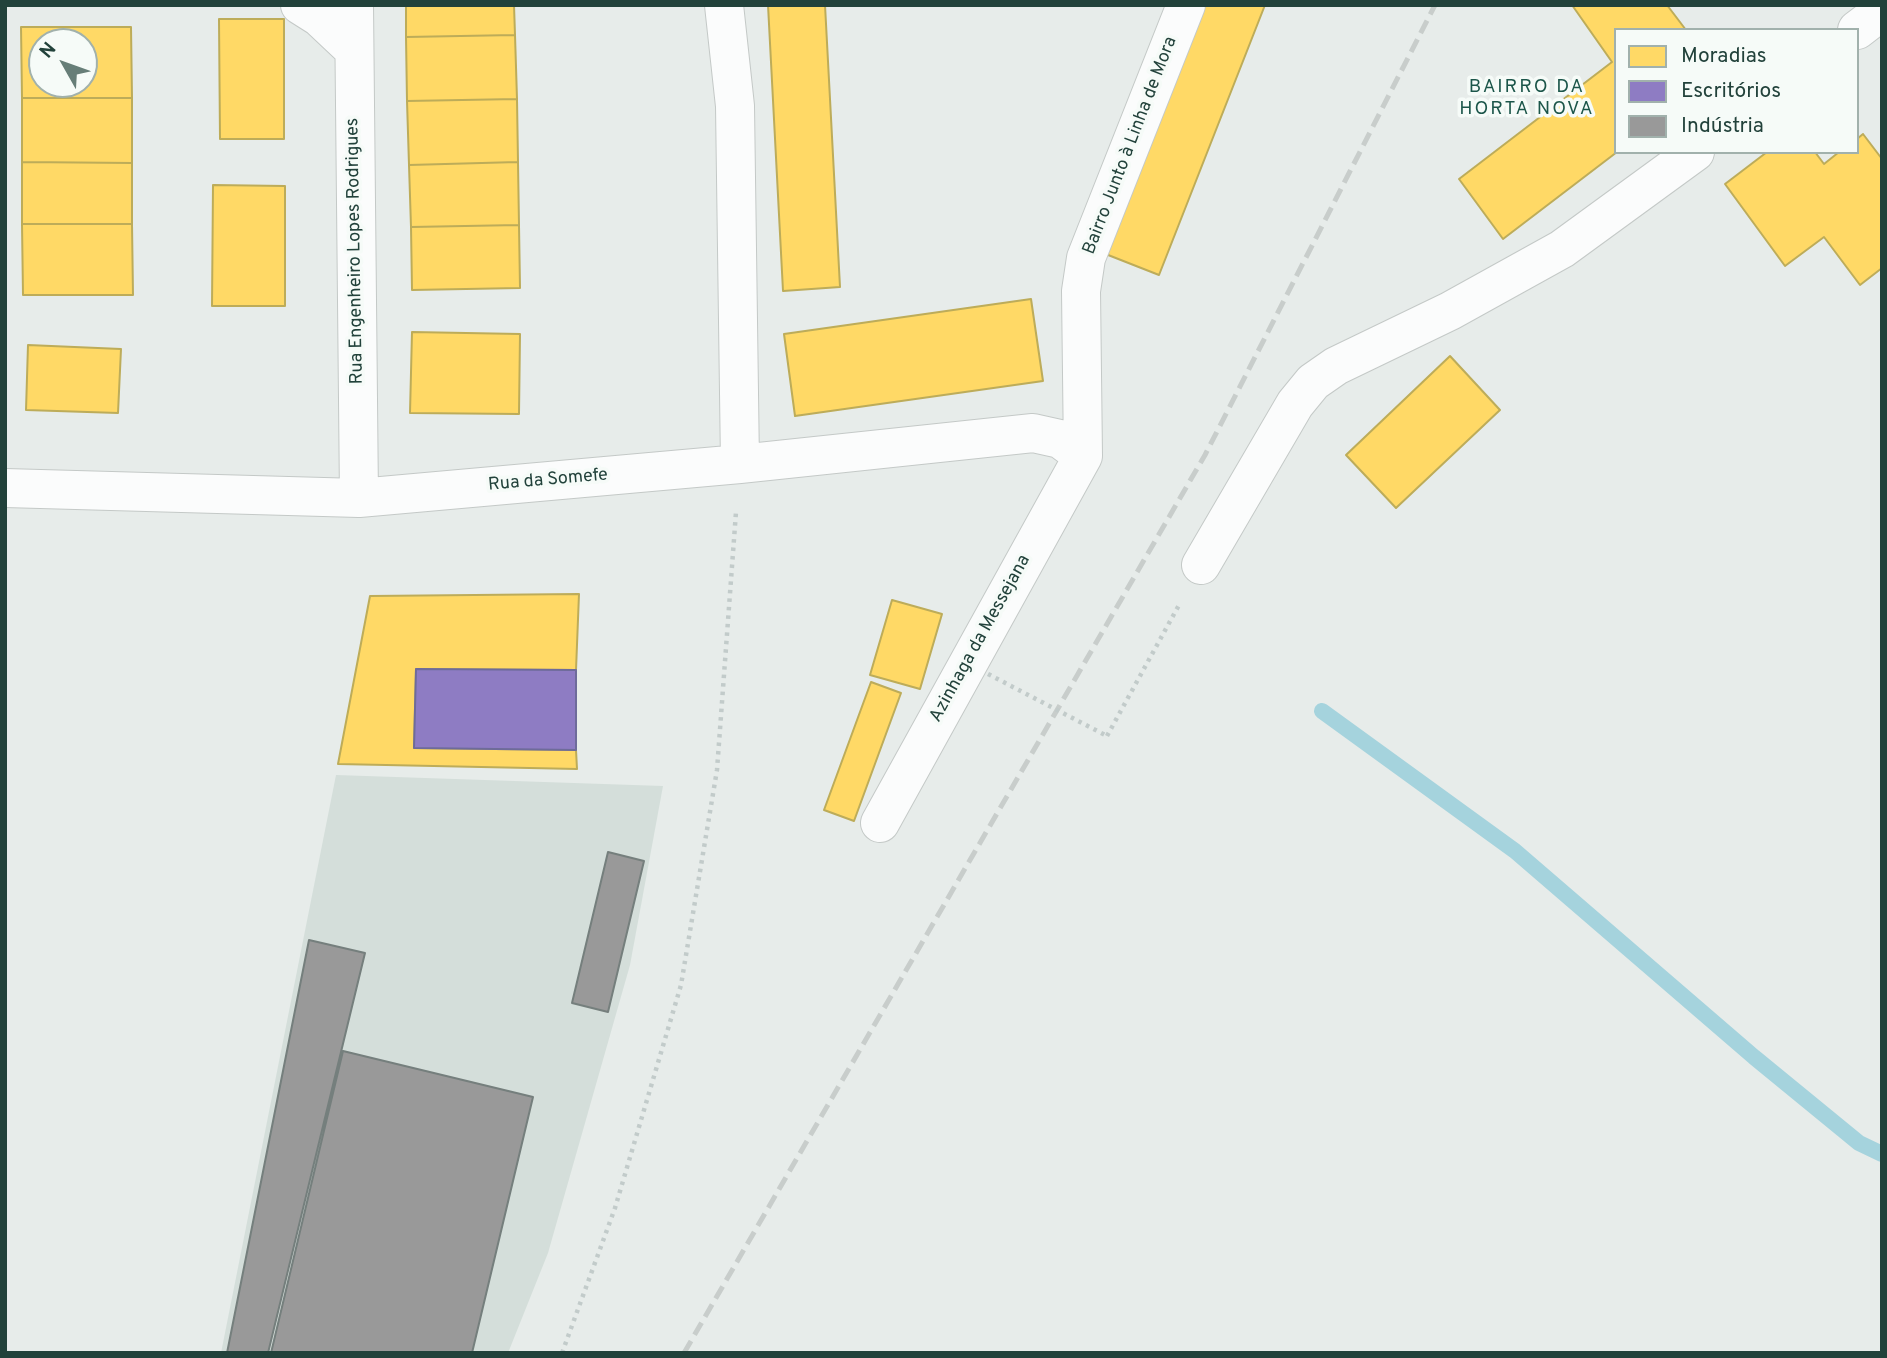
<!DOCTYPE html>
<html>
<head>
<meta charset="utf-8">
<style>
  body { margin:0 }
  #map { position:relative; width:1887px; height:1358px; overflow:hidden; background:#e7ecea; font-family:Overpass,sans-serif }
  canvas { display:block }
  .frame { position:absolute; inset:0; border:7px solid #22423b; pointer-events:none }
  .legend { position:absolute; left:1614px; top:28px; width:245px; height:126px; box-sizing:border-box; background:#f6fbf8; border:2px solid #a1b1ac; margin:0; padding:9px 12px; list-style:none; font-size:21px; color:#22423b }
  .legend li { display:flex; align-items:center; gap:14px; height:35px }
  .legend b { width:35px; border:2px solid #a1b1ac }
  .north { position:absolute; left:28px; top:28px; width:70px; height:70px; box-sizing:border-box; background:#f6fbf8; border:2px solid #a1b1ac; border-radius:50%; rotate:310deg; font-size:19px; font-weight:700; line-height:28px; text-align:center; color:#22423b }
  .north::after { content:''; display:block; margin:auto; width:24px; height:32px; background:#677e78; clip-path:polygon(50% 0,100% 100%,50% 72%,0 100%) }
</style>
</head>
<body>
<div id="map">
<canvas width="1887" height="1358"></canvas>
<div class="frame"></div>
<ul class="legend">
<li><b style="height:19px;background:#ffd966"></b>Moradias</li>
<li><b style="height:19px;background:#8e7cc3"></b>Escritórios</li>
<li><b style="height:19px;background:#999"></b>Indústria</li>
</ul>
<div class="north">N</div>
</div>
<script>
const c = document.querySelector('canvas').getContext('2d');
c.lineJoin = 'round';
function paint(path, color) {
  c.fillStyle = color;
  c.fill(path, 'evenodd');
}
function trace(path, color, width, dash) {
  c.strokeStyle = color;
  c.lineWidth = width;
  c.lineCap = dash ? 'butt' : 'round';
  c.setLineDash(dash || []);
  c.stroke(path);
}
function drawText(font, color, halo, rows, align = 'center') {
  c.font = font + ' Overpass,sans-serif';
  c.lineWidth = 7;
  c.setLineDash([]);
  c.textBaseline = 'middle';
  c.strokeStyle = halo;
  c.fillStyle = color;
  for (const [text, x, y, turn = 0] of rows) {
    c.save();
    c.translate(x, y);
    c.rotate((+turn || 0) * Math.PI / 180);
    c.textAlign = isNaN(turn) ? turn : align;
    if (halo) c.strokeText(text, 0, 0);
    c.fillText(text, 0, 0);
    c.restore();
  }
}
const built = new Path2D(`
  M336,775L663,786L630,965L548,1253L508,1353H221Z`);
const homes = new Path2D(`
  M406,5H514L515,35L406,37Z
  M768,5H825L840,287L783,291Z
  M1200,5H1265L1159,275L1103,253Z
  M1572,5H1667L1686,30H1616L1617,152L1503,239L1459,179L1612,62Z
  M219,19H284V139H220Z
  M21,27H131L132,98H22ZM42,42H84V84H42Z
  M515,35L517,99L407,101L406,37Z
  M22,98H132V163L22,162Z
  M517,99L518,162L409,165L407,101Z
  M1863,134L1882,159V268L1860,285L1824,237L1785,266L1725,184L1767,152H1815L1824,164L1839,152H1857V139Z
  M22,162L132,163V224H22Z
  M518,162L519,225L411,227L409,165Z
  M213,185L285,186V306H212Z
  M22,224H132L133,295H23Z
  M519,225L520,288L412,290L411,227Z
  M1031,299L1043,381L795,416L784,334Z
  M412,332L520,334L519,414L410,413Z
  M28,345L121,349L118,413L26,410Z
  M1450,356L1500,410L1396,508L1346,455Z
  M579,594L576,670L416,669L414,748L576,750L577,769L338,764L370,596Z
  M892,600L942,614L920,689L870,675Z
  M871,682L901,693L854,821L824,810Z`);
const offices = new Path2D(`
  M416,669L576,670V750L414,748Z`);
const industry = new Path2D(`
  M608,852L644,861L608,1012L572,1003Z
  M309,940L365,953L268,1353H227Z
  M343,1051L533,1097L472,1353H271Z`);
const stream = new Path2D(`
  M1322,711L1515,851L1754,1057L1859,1143L1882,1154`);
const path = new Path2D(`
  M1107,736L1179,605
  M562,1353L615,1208L681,985L717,770L736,512`);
const minor = new Path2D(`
  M300,5L319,17L354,50
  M354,5L359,498
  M724,5L735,106L740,464
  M1857,30L1882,11
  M5,488L359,498L740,464L1033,433L1060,439L1083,456
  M1201,565L1295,404L1313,382L1336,366L1450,311L1562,249L1695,152
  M880,823L1083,456L1081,291L1086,258L1186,5`);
const rail = new Path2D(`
  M684,1353L1205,455L1435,5`);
const pathBridge = new Path2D(`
  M988,674L1107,736`);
const streetNames = [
  ["Bairro Junto à Linha de Mora",1131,146,-69],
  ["Rua Engenheiro Lopes Rodrigues",356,251,-91],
  ["Rua da Somefe",548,481,-5],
  ["Azinhaga da Messejana",981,639,-61]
];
const neighbourhoodNames = [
  ["BAIRRO DA",1527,88],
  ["HORTA NOVA",1527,110]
];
paint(built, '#d4deda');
paint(homes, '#ffd966');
trace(homes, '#bdac59', 2);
paint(offices, '#8e7cc3');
trace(offices, '#6e6b9a', 2);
paint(industry, '#999');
trace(industry, '#757f7d', 2);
trace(stream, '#a5d3dd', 16);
trace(minor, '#c4c9c7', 40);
trace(path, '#c2cbca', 4.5, [3.5, 5]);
trace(minor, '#fbfcfc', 38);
trace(rail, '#c8cdcb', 5, [14, 7]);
trace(pathBridge, '#c2cbca', 4.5, [3.5, 5]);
drawText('18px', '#22423b', '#f6fbf8', streetNames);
c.letterSpacing = '2px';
drawText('19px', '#1c564a', '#f6fbf8', neighbourhoodNames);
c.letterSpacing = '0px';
</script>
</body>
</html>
